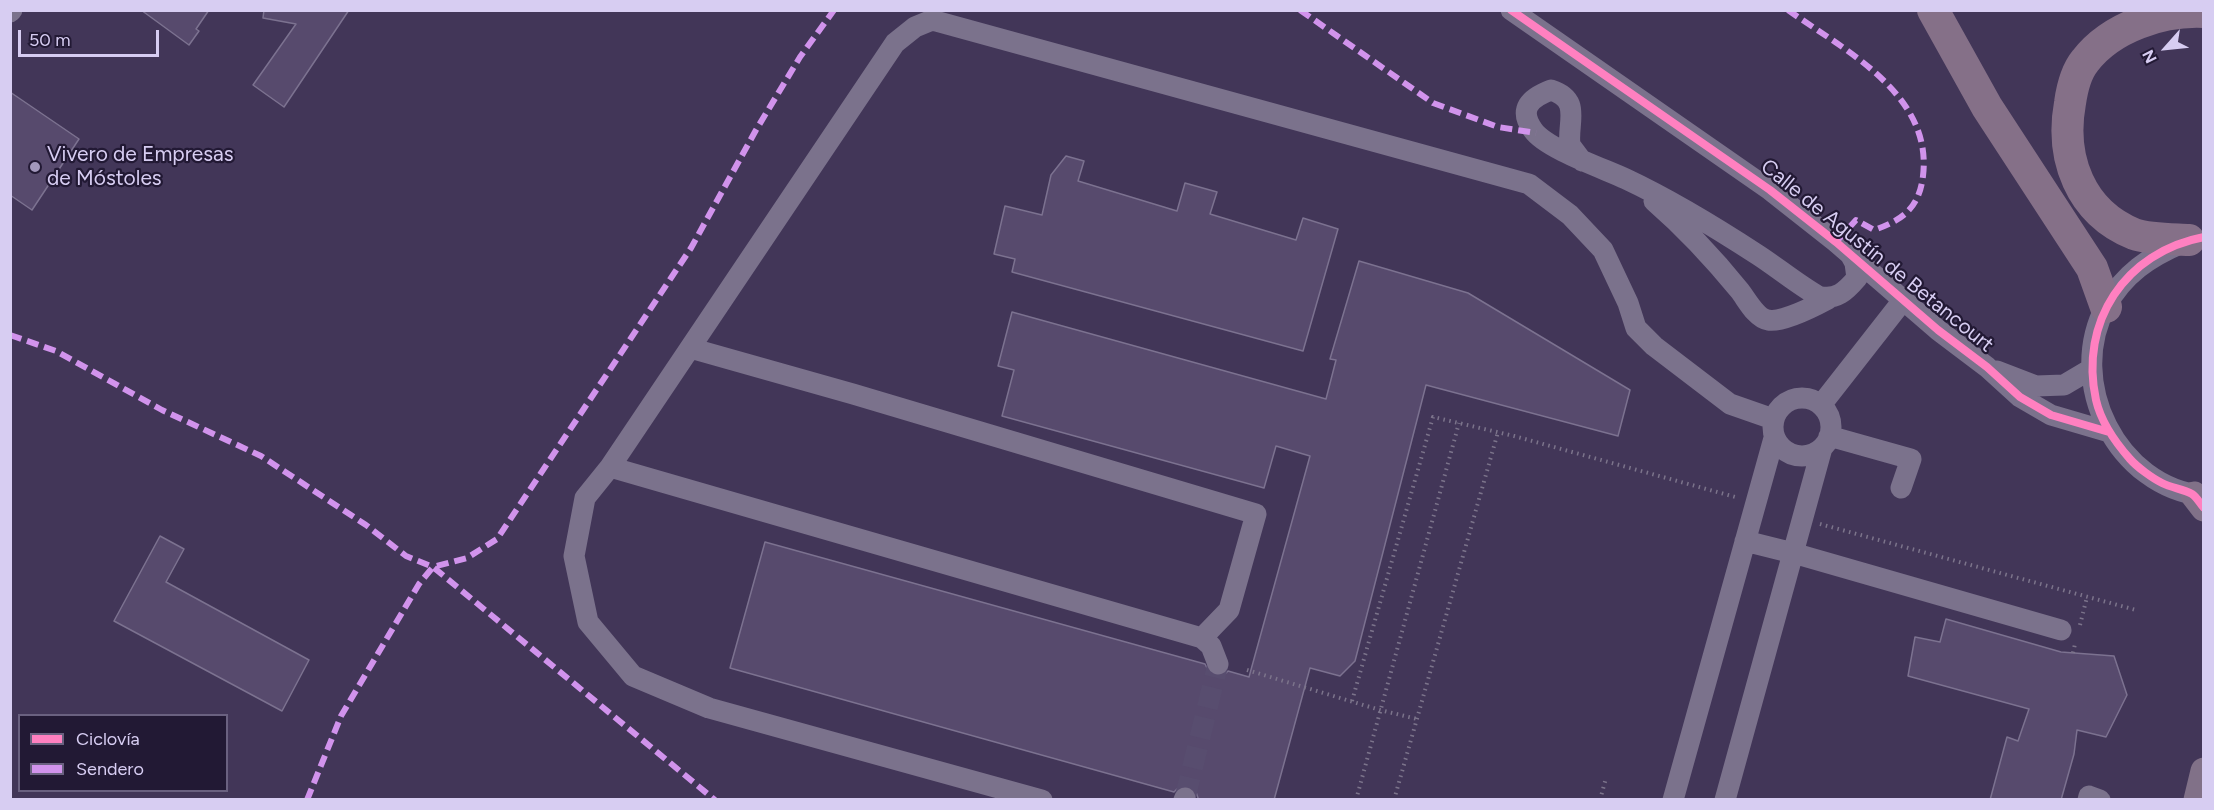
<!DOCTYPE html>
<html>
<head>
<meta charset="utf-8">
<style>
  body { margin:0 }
  #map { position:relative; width:2214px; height:810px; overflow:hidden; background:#423658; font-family:Figtree,sans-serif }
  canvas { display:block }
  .frame { position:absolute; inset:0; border:12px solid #d7cdf2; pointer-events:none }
  .legend { position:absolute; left:18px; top:714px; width:210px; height:78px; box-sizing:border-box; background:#221934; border:2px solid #6a6180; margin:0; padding:8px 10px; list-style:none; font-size:18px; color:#d7cdf2 }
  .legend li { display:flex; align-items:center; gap:12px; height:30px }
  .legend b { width:30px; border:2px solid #6a6180 }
  .north { position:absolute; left:2136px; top:18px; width:60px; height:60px; -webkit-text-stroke:4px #221934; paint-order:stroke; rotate:243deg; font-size:16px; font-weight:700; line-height:24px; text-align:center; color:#d7cdf2 }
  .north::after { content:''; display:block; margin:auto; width:21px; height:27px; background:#d7cdf2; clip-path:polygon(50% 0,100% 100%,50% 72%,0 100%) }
  .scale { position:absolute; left:18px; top:30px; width:141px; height:27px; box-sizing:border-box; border:3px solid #d7cdf2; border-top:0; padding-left:8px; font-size:18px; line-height:21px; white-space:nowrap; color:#d7cdf2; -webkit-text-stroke:4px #221934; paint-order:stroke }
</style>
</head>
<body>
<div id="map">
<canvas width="2214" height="810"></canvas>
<div class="frame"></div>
<ul class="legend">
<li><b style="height:8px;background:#ff80c0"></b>Ciclovía</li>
<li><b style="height:8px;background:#d193ec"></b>Sendero</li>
</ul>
<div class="north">N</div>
<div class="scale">50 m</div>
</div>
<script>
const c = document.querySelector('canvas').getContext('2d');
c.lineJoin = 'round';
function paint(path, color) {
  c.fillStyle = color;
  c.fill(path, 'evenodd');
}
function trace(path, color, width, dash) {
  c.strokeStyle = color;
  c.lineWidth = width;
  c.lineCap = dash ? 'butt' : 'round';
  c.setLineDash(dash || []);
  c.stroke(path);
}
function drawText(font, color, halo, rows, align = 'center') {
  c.font = font + ' Figtree,sans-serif';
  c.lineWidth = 4.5;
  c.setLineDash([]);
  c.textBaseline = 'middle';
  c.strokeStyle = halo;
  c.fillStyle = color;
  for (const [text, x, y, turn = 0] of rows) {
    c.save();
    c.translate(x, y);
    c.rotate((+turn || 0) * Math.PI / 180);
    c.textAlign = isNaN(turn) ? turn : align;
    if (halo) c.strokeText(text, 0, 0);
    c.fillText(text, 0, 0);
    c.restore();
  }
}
const building = new Path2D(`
  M141,10H209L196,29L199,31L189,45Z
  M264,10H349L284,107L253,85L296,24L263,18Z
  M10,92L79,139L32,210L10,195Z
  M1066,156L1084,161L1078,181L1177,211L1185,183L1217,192L1210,214L1296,240L1303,218L1338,229L1303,351L1012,272L1015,259L994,254L1005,206L1042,215L1051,175Z
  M1359,261L1468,293L1630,390L1618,436L1426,385L1355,661L1340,676L1310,668L1274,800H1201L1198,798L1196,792L1190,786L1179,787L1174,792L730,668L765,542L1205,664L1210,674L1215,676H1223L1228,671L1249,677L1310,456L1276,446L1264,488L1002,416L1014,370L998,366L1012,312L1326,399L1336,360L1330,359Z
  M160,536L184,549L166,582L309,660L282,711L114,621Z
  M1946,619L2061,652L2114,656L2127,695L2106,737L2077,730L2074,754L2061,800H1990L2007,737L2018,741L2029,709L1908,676L1915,637L1940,642Z`);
const minorTunnel = new Path2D(`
  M1185,798L1218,664`);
const path = new Path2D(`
  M1820,524L2136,610
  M2080,625L2087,597
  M2073,653L2075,644
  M1247,670L1380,710L1417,719
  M1352,701L1433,417L1514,436L1739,498
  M1356,800L1459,423
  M1394,800L1498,432
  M1600,800L1606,778`);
const minor = new Path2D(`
  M1511,10L1770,190L1836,242L1938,330L1987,367L2020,397L2051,415L2109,432
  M10,12L12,10
  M1582,161L1570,145C1567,122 1582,100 1551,90C1530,98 1518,109 1533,130C1546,149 1605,169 1626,179C1673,201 1715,227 1758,255C1778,268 1797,284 1818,296C1836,301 1846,291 1857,278L1855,263L1850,254
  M1654,201C1685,228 1714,259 1740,291C1747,300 1756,318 1768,320C1782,323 1815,306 1828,299
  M2182,243C2149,257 2124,274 2106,306C2065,382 2117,487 2204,496
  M1997,371L2036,386L2064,385L2091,369
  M1773 427a29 29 0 1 1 58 0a29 29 0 1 1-58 0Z
  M1821,405L1904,299
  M1829,436L1911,459L1901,488
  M610,467L1202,638L1229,610L1256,514L853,394L690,348
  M1745,541L1793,553L2061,630
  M1202,638L1211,646L1218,664
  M1042,800L709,708L633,676L588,622L574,556L585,498L610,467L895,43L915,27L932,20L1529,184L1570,215L1603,250L1628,303L1636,328L1654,346L1730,404L1773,419
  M1184,800L1185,798
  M1673,800L1774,438
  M1725,800L1822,448
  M2088,800L2089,796L2100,800`);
const major = new Path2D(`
  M2194,495L2204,508
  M2197,800L2204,771`);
const highway = new Path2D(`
  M1933,10L1987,107L2092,268L2106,307
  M2189,240C2173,239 2148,239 2134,234C2080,212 2060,158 2070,103C2072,89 2076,72 2085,61C2111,27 2162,10 2204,12`);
const quiet = new Path2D(`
  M1300,10L1433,103L1498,127L1536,133
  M1788,10C1844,50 1933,94 1923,176C1919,208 1903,220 1874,230L1856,220L1836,242
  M10,335L56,351L162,410L261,456L366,525L406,556L433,567L715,800
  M307,800L341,716L419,584L433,567L467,558L497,539L691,248L756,130L800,57L834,10`);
const cycleway = new Path2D(`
  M1511,10L1770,190L1836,242L1938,330L1987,367L2020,397L2051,415L2109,432
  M2204,237C2125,252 2079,322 2096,400C2101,422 2115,442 2130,459C2137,467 2152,478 2162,483C2172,488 2183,489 2192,494C2197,497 2200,504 2204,508`);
const markers = [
  [35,167,6,"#a398bc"]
];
const poiNames = [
  ["Vivero de Empresas",47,155],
  ["de Móstoles",47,179]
];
const streetNames = [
  ["Calle de Agustín de Betancourt",1877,256,39]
];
paint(building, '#574a6d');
trace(building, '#7c7290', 1.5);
trace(minorTunnel, '#584d6f', 21, [21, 10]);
trace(path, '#7c748b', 4, [1.5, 4.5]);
trace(minor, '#7b728c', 21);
trace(major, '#817188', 27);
trace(highway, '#857088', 32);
trace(quiet, '#d193ec', 6, [12, 6]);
trace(cycleway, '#ff80c0', 8);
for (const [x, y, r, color] of markers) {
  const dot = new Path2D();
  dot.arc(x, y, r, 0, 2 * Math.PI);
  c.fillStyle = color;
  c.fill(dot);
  trace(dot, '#221934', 2);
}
drawText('21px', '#d7cdf2', '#221934', poiNames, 'left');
drawText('21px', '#d7cdf2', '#221934', streetNames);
</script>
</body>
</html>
